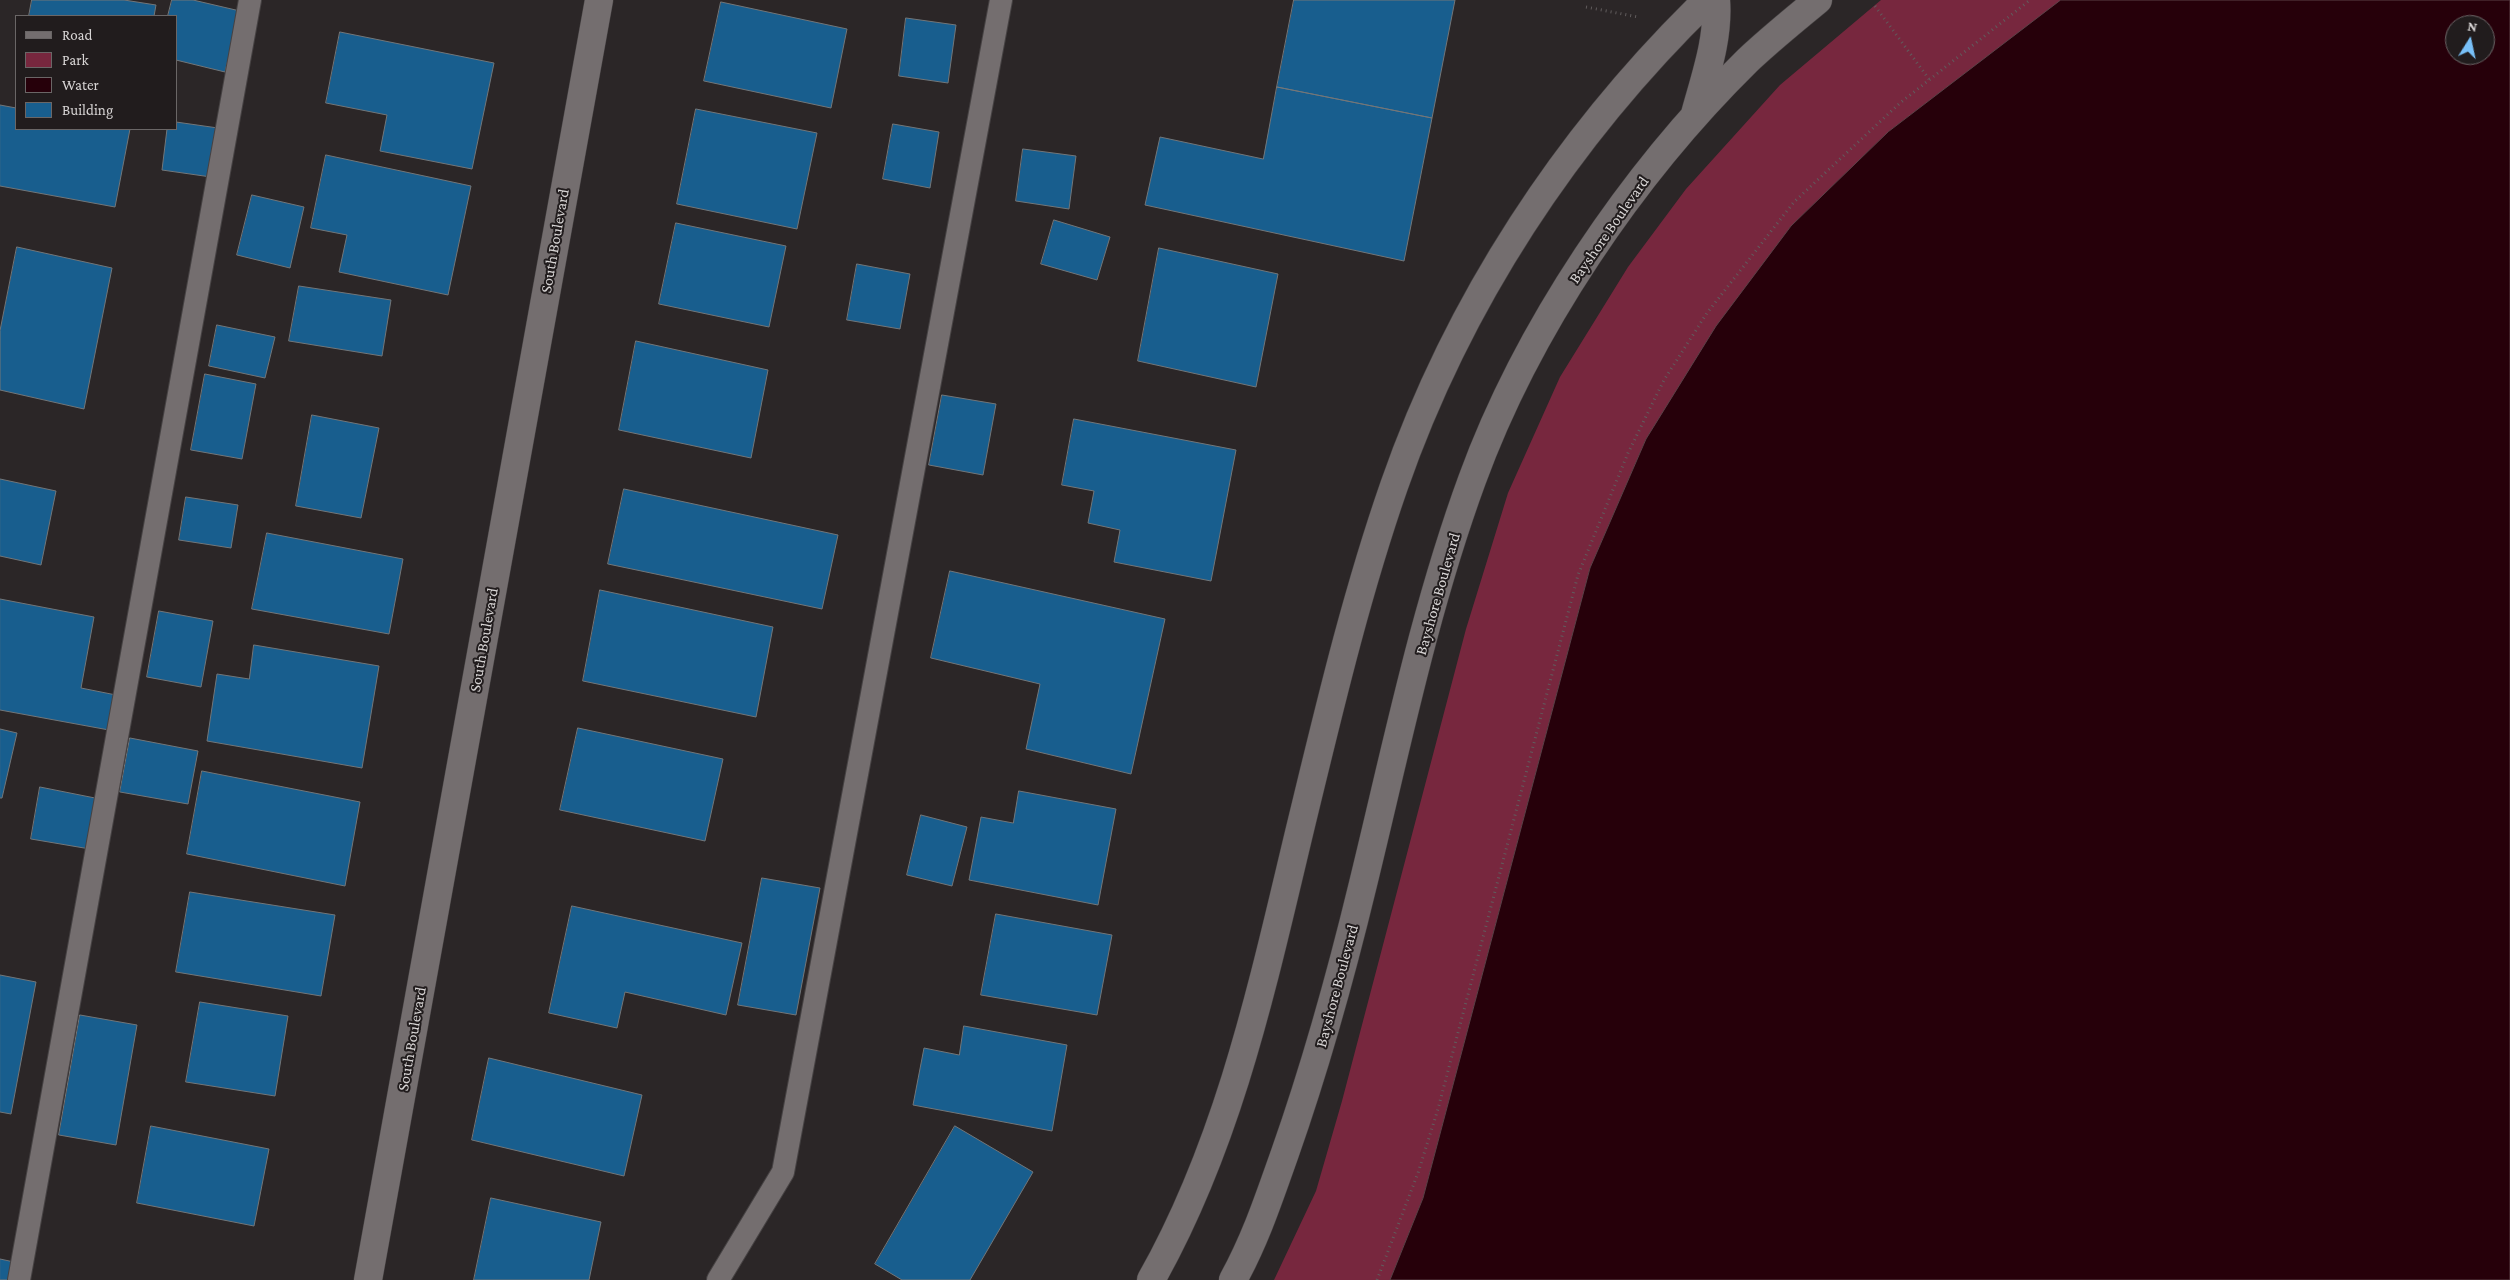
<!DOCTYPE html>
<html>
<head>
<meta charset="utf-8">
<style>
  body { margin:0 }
  #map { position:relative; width:2510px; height:1280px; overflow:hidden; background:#2b2627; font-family:"Crimson Pro",serif }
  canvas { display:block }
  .legend { position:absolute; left:15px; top:15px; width:162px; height:115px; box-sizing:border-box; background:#211c1d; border:1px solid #6a6666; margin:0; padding:6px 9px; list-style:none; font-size:15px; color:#d7d4d4 }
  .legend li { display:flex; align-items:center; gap:10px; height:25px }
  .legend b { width:25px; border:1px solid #6a6666 }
  .north { position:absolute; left:2445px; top:15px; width:50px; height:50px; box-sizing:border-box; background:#211c1d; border:1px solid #6a6666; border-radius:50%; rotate:10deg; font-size:14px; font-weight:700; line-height:20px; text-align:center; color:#d7d4d4 }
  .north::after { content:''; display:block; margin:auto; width:18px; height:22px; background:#78bff7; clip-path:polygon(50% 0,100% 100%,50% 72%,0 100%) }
</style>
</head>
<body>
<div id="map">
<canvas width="2510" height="1280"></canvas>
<ul class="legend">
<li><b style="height:6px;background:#746e6f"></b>Road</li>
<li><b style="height:14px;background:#77273e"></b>Park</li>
<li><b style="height:14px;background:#26000a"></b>Water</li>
<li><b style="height:14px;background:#185e8e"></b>Building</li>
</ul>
<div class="north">N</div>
</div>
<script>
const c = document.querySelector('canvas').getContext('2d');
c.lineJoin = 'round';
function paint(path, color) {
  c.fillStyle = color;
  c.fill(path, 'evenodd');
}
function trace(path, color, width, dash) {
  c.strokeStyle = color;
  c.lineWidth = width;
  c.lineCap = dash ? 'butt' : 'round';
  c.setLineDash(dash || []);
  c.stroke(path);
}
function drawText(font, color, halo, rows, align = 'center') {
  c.font = font + ' "Crimson Pro",serif';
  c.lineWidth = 4;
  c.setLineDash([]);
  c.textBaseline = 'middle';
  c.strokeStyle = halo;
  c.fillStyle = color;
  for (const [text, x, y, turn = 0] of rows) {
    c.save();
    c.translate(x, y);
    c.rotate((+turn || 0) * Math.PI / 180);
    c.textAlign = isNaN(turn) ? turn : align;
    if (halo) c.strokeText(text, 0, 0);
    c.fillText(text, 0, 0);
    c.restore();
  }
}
const green = new Path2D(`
  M1881,0H2061L1888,132L1791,226L1646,439L1590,568L1423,1198L1390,1280H1274L1316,1191L1342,1101L1466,629L1508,493L1560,377L1628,267L1686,189L1780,85Z`);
const water = new Path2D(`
  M2061,0H2510V1280H1390L1423,1198L1590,568L1646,439L1716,326L1791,226L1888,132ZM2455,25H2485V55H2455Z`);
const building = new Path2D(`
  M32,0H124L156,5L154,16H29Z
  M172,0H193L240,11L225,72L176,60V16H168Z
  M1294,0H1455L1432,118L1277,87Z
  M721,2L847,29L831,108L704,81Z
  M906,18L956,25L948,83L899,76Z
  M340,32L494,63L472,169L380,151L387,115L326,103Z
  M1277,87L1432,118L1404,261L1145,205L1160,137L1263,159Z
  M0,105L16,108V129H130L115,207L0,186Z
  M696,109L817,133L797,229L677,204Z
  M176,122L218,128L211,177L162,170L167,129H176Z
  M893,124L939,132L930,188L883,179Z
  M1023,149L1076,156L1069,209L1016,201Z
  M326,155L471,186L448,295L339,272L347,235L311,228Z
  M252,195L304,207L290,268L237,255Z
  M1054,220L1110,237L1097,280L1041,264Z
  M676,223L786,246L769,327L659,304Z
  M17,247L112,268L84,409L0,390V331Z
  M1159,248L1278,274L1256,387L1138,361Z
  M857,264L910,274L900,329L847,320Z
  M299,286L391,300L382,356L289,341Z
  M217,325L275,337L265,378L209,366Z
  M636,341L768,370L751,458L619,430Z
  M205,374L256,384L242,459L191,450Z
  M942,395L996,404L983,475L929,465Z
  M312,415L379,428L361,518L296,506Z
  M1074,419L1236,450L1211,581L1114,562L1120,530L1088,523L1094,491L1062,485Z
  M0,479L56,491L41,565L0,556Z
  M624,489L838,535L822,609L608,564Z
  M186,497L238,505L231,548L179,540Z
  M267,533L403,559L389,634L252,609Z
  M950,571L1165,619L1131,774L1026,749L1040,684L931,658Z
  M600,590L773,627L756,717L583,681Z
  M0,599L94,617L81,688L116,695L109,730L0,710Z
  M159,611L213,621L201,687L147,677Z
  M254,645L379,666L362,768L207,741L217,674L249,679Z
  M578,728L723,759L705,841L560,810Z
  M0,729L17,733L2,798H0Z
  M130,738L198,751L188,804L120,792Z
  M202,771L360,802L345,886L187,854Z
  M40,787L100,799L90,849L31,839Z
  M1019,791L1116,809L1098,905L969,880L981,817L1013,823Z
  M921,815L967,827L952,886L907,875Z
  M762,878L820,888L796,1015L738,1005Z
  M190,892L335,915L321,996L176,972Z
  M572,906L742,943L726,1015L625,992L617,1028L549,1013Z
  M996,914L1112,935L1097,1015L981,995Z
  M0,975L36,982L11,1114L0,1112Z
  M200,1002L288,1016L275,1096L186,1082Z
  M80,1015L137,1025L116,1145L59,1135Z
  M964,1026L1067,1045L1052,1131L913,1105L924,1048L959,1055Z
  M489,1058L642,1095L624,1176L472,1140Z
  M151,1126L269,1149L254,1226L137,1203Z
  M955,1126L1033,1172L970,1280H902L875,1264Z
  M491,1198L601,1222L589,1280H474Z
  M0,1259L14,1262L11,1280H0Z`);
const path = new Path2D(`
  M1875,6L1929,79
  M1586,7L1638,17
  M1377,1280L1418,1173L1438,1109L1578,575L1628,453L1664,380L1707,313L1794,202L1900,103L2030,0`);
const lane = new Path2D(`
  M19,1280L250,0
  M718,1280L783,1172L1001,0`);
const street = new Path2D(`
  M368,1280L599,0`);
const secondary = new Path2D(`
  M1695,114C1705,77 1719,39 1716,0
  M1151,1280C1230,1140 1263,983 1300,829C1328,714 1355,598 1394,486C1458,302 1567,136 1707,0
  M1233,1280C1256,1238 1269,1198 1285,1153C1316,1065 1341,975 1363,884C1396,749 1424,611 1472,480C1527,329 1632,174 1747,61C1769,40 1794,20 1818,0`);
const streetNames = [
  ["Bayshore Boulevard",1609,230,-55],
  ["South Boulevard",555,241,-80],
  ["Bayshore Boulevard",1438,594,-74],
  ["South Boulevard",484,640,-80],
  ["Bayshore Boulevard",1337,986,-75],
  ["South Boulevard",412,1039,-80]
];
paint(green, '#77273e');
paint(water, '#26000a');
trace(water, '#5b4047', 1);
paint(building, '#185e8e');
trace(building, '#727679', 1);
trace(lane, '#464243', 24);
trace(street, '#464243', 29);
trace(secondary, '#464243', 29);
trace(path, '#615c5d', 3, [1, 4]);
trace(lane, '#746e6f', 22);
trace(street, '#746e6f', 28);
trace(secondary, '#746e6f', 28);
drawText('16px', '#d7d4d4', '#211c1d', streetNames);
</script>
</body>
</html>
